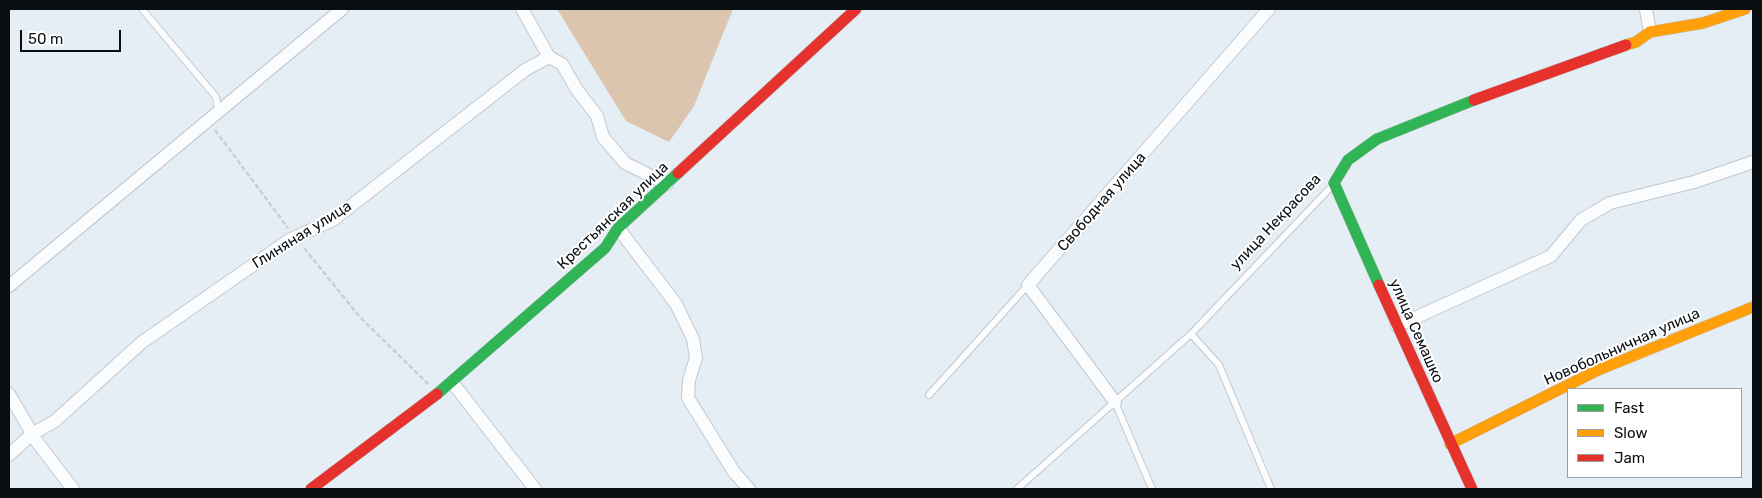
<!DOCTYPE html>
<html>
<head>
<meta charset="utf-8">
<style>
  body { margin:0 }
  #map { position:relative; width:1762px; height:498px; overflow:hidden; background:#e5edf5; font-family:Rubik,sans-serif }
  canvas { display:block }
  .frame { position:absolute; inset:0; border:10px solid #090e12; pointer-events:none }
  .legend { position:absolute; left:1567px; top:388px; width:175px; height:90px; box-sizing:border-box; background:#fff; border:1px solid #9d9fa0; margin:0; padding:6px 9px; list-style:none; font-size:15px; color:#090e12 }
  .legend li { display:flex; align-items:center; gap:10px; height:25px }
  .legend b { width:25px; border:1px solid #9d9fa0 }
  .scale { position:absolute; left:20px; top:30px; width:101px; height:22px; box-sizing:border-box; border:2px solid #090e12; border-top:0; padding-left:6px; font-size:15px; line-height:18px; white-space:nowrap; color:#090e12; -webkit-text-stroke:4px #fff; paint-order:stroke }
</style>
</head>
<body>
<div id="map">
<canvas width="1762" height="498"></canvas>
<div class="frame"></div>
<ul class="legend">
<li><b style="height:6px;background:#30b455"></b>Fast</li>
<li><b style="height:6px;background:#ff9f0a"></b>Slow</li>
<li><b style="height:6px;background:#e5322d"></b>Jam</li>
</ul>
<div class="scale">50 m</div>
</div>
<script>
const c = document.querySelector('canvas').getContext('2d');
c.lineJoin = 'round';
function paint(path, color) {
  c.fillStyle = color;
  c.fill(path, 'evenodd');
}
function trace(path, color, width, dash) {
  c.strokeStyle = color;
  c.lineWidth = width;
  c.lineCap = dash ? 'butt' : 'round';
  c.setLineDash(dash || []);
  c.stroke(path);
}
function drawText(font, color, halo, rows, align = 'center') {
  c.font = font + ' Rubik,sans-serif';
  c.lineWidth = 4;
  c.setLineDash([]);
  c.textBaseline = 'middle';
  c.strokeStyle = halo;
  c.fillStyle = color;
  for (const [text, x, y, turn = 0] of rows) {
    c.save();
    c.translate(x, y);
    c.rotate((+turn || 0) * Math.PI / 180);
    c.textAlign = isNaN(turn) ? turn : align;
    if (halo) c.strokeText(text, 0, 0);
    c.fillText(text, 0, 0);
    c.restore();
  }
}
const water = new Path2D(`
  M557,9H733L694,106L669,142L626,121Z`);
const path = new Path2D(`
  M215,130L288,228
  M304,248L359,316L428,384`);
const lane = new Path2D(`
  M142,9L216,97L218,111
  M1191,334L1219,365L1271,489
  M929,395L1028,285
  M1115,402L1152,489
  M1017,489L1191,334L1333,185`);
const street = new Path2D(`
  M522,9L549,57L562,64L577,90L597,116L603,137L625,163L667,184
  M1646,9L1650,32
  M618,228L676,304L693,339L696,358L689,380L688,398L734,472L749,489
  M9,286L342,9
  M1397,326L1551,256L1581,220L1610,203L1694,182L1753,162
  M452,382L535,489
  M9,394L37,442L73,489
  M1115,402L1028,285L1269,9
  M9,455L32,434L55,421L141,343L289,240L333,220L525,70L549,57`);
const fast = new Path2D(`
  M1379,285L1334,183L1348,160L1377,139L1474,100
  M437,394L605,248L618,228L678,173`);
const slow = new Path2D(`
  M1626,45L1636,42L1650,32L1703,23L1745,9
  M1450,444L1596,371L1753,307`);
const jam = new Path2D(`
  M1474,100L1626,45
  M678,173L856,9
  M1379,285L1472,489
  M311,489L437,394`);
const streetNames = [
  ["Свободная улица",1102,202,-49],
  ["Крестьянская улица",613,216,-44],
  ["улица Некрасова",1276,222,-47],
  ["Глиняная улица",302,235,-32],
  ["улица Семашко",1416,331,66],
  ["Новобольничная улица",1622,347,-24]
];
paint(water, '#dbc5ae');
trace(lane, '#c2c8ce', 8);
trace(street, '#c2c8ce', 14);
trace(fast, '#c2c8ce', 12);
trace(slow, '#c2c8ce', 12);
trace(jam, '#c2c8ce', 12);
trace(path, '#ccced0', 2.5, [5, 2.5]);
trace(lane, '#fbfcfe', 6);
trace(street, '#fbfcfe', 12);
trace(fast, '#30b455', 11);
trace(slow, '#ff9f0a', 11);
trace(jam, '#e5322d', 11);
drawText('15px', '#090e12', '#fff', streetNames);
</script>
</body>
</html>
